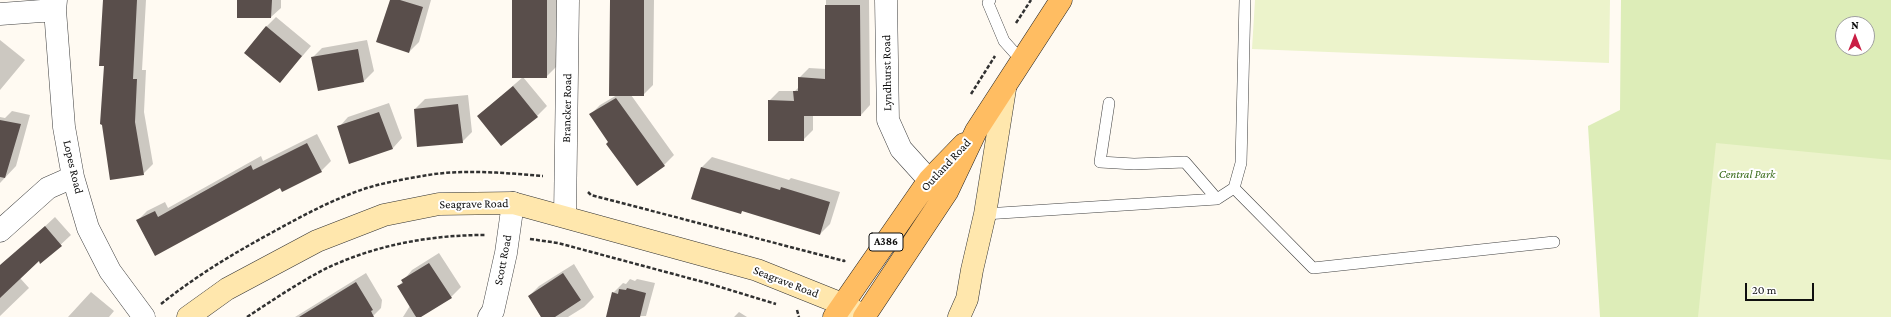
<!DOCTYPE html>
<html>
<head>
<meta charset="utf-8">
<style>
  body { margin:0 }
  #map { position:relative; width:1891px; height:317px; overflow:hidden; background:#fffaf2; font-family:"Crimson Pro",serif }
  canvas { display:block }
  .north { position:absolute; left:1835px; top:16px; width:40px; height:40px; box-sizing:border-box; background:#fff; border:1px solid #9f9f9f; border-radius:50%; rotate:0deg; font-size:11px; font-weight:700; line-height:16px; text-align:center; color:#0f0f0f }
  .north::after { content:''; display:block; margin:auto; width:14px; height:18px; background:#c91e44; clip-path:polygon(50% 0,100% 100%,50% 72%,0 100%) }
  .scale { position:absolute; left:1745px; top:283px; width:69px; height:18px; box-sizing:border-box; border:2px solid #0f0f0f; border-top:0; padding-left:5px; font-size:12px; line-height:14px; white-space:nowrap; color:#0f0f0f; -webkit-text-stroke:3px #fff; paint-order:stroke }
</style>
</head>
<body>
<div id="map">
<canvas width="1891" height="317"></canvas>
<div class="north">N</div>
<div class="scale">20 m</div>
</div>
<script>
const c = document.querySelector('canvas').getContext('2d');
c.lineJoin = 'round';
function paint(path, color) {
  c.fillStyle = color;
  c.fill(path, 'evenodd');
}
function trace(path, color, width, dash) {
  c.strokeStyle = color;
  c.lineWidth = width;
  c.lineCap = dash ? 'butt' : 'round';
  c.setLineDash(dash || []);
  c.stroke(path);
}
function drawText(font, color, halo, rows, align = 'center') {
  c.font = font + ' "Crimson Pro",serif';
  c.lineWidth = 4;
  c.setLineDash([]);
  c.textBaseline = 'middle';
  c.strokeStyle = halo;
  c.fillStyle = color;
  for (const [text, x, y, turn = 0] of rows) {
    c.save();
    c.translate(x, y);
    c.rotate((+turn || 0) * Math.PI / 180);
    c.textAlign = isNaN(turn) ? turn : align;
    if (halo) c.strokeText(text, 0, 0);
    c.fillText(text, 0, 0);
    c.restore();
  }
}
const green = new Path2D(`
  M1621,0H1891V317H1600L1588,126L1620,110ZM1843,24H1867V48H1843Z`);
const pitch = new Path2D(`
  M1255,0H1610L1609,63L1252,49Z
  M1716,143L1891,160V317H1698Z`);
const shadow = new Path2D(`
  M104,0H146L142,70H146L144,112L153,164L143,174L105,65Z
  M238,0H281V8L271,17Z
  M390,0H431L419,42L409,52Z
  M514,0H557L556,67L546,77Z
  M611,0H654L653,85L643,95H631L674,155L664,165L610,142L590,115L600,105L617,95Z
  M826,0H869L870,105L861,115H813V130L803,140L769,101L779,91H795L799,87V78L809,68L826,69Z
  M276,17L311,46L280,82L266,27Z
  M0,40L25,60L0,90Z
  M367,40L374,71L364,81L312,58L322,48Z
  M523,77L547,106L537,116H478Z
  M468,95L472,132L462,142L415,109L425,99Z
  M389,103L402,138L393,148L339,127L348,117Z
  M12,111L30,115L16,166L0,183V117L5,118Z
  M317,134L331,161L321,171L280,186L155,255L137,221L147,211L165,202L168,208L261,156L263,161Z
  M712,157L789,180L791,178L840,192L830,224L820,234L743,210L740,213L692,199L702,167Z
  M55,217L71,235L41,263L39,260L20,278L29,288L0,316V275L27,243Z
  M439,253L461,287L451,297L415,317H403L418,293L398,287L412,270Z
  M574,264L594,297L584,307L568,317H541L529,296L539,286Z
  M366,273L382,300L381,308L372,317H295Z
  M630,279L635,281L637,279L655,283L646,316L607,317L613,293L623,283L626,284Z
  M91,292L114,311L109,317H68Z
  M739,312L747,317H734Z`);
const building = new Path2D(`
  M103,0H137L133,79H137L135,122L144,175L110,180L102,125L100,124L104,66H99Z
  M237,0H272L271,18H237Z
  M390,0H400L423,7L409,53L376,42Z
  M512,0H547V78H512Z
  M610,0H644V96H609Z
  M825,5H860L861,116H804V141H768V100L794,101L793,91H798V77L825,79Z
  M266,26L302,56L280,83L244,53Z
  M358,49L364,82L318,91L311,57Z
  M513,86L538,117L501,146L477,116Z
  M616,98L665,166L637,186L606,144L608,142L589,114Z
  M458,104L463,143L417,147L414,109Z
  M379,112L393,149L349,164L337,126Z
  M0,120L21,124L5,178L0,177Z
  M307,143L322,172L282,192L280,188L155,256L136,220L155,211L158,217L251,165L253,170Z
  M701,167L780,190L781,187L830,202L820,235L742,211L741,214L691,199Z
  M45,226L62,246L40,264L39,261L0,298V265Z
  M429,263L452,298L421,317H416L397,286L403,283L401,280Z
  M563,273L581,300L555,317H541L528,296Z
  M356,282L373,310L371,311L374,317H299Z
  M627,288L646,293L640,317H606L612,292L618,294L619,289L626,290Z`);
const path = new Path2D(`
  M1016,23L1031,0
  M971,94L995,56
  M588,192L591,195L844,261L845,260
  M530,239L558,243L707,283L776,304
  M161,304C196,276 234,253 273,232C300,217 328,202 358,191C380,183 405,179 428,175C466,169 505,173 543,176
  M797,310L799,317
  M247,317C273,300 298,283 325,269C375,245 430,235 485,235`);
const lane = new Path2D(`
  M990,0L988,3L1004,41L1021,60
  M1109,103L1100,162L1134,164L1185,162L1217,199
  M1234,188L1313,268L1554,242
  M985,214L1217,199L1234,188L1241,163L1245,0`);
const street = new Path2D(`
  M56,0L55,10L64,127L73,177L88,228L110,271L144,317
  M886,0L888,120L901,149L929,180
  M0,14L55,10
  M565,216L568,0
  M0,231L48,188L73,177
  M489,317L493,311L506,253L513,203`);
const secondary = new Path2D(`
  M188,317L227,289L317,241L384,215L439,204L513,203L757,270L842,304L866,317
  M959,317L967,299L972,270L985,214L1005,89`);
const primary = new Path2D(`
  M834,317L929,180L964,144
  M864,317L947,192L976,131L1061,0`);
const shields = [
  [886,242,34]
];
const shieldNames = [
  ["A386",886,242]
];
const streetNames = [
  ["Lyndhurst Road",887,73,-91],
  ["Brancker Road",567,108,-89],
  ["Outland Road",946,165,-47],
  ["Lopes Road",73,167,77],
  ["Seagrave Road",474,204,-1],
  ["Scott Road",503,260,-79],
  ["Seagrave Road",786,282,21]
];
const parkNames = [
  ["Central Park",1747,174]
];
paint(green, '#ddedb8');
paint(pitch, '#ecf3cb');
paint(shadow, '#0003');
paint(building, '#594e4b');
trace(lane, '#424242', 12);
trace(street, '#424242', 23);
trace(secondary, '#313131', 23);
trace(primary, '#202020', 23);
trace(path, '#313131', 2.5, [4, 2]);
trace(lane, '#fff', 11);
trace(street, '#fff', 22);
trace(secondary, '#ffe7ad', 22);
trace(primary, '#ffbd62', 22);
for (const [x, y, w] of shields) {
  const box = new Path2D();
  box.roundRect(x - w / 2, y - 9, w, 18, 3);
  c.fillStyle = '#fff';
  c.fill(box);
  trace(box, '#0f0f0f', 1);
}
drawText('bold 11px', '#0f0f0f', null, shieldNames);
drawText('12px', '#0f0f0f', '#fff', streetNames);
drawText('italic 12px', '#3a6c1b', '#fff', parkNames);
</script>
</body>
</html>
